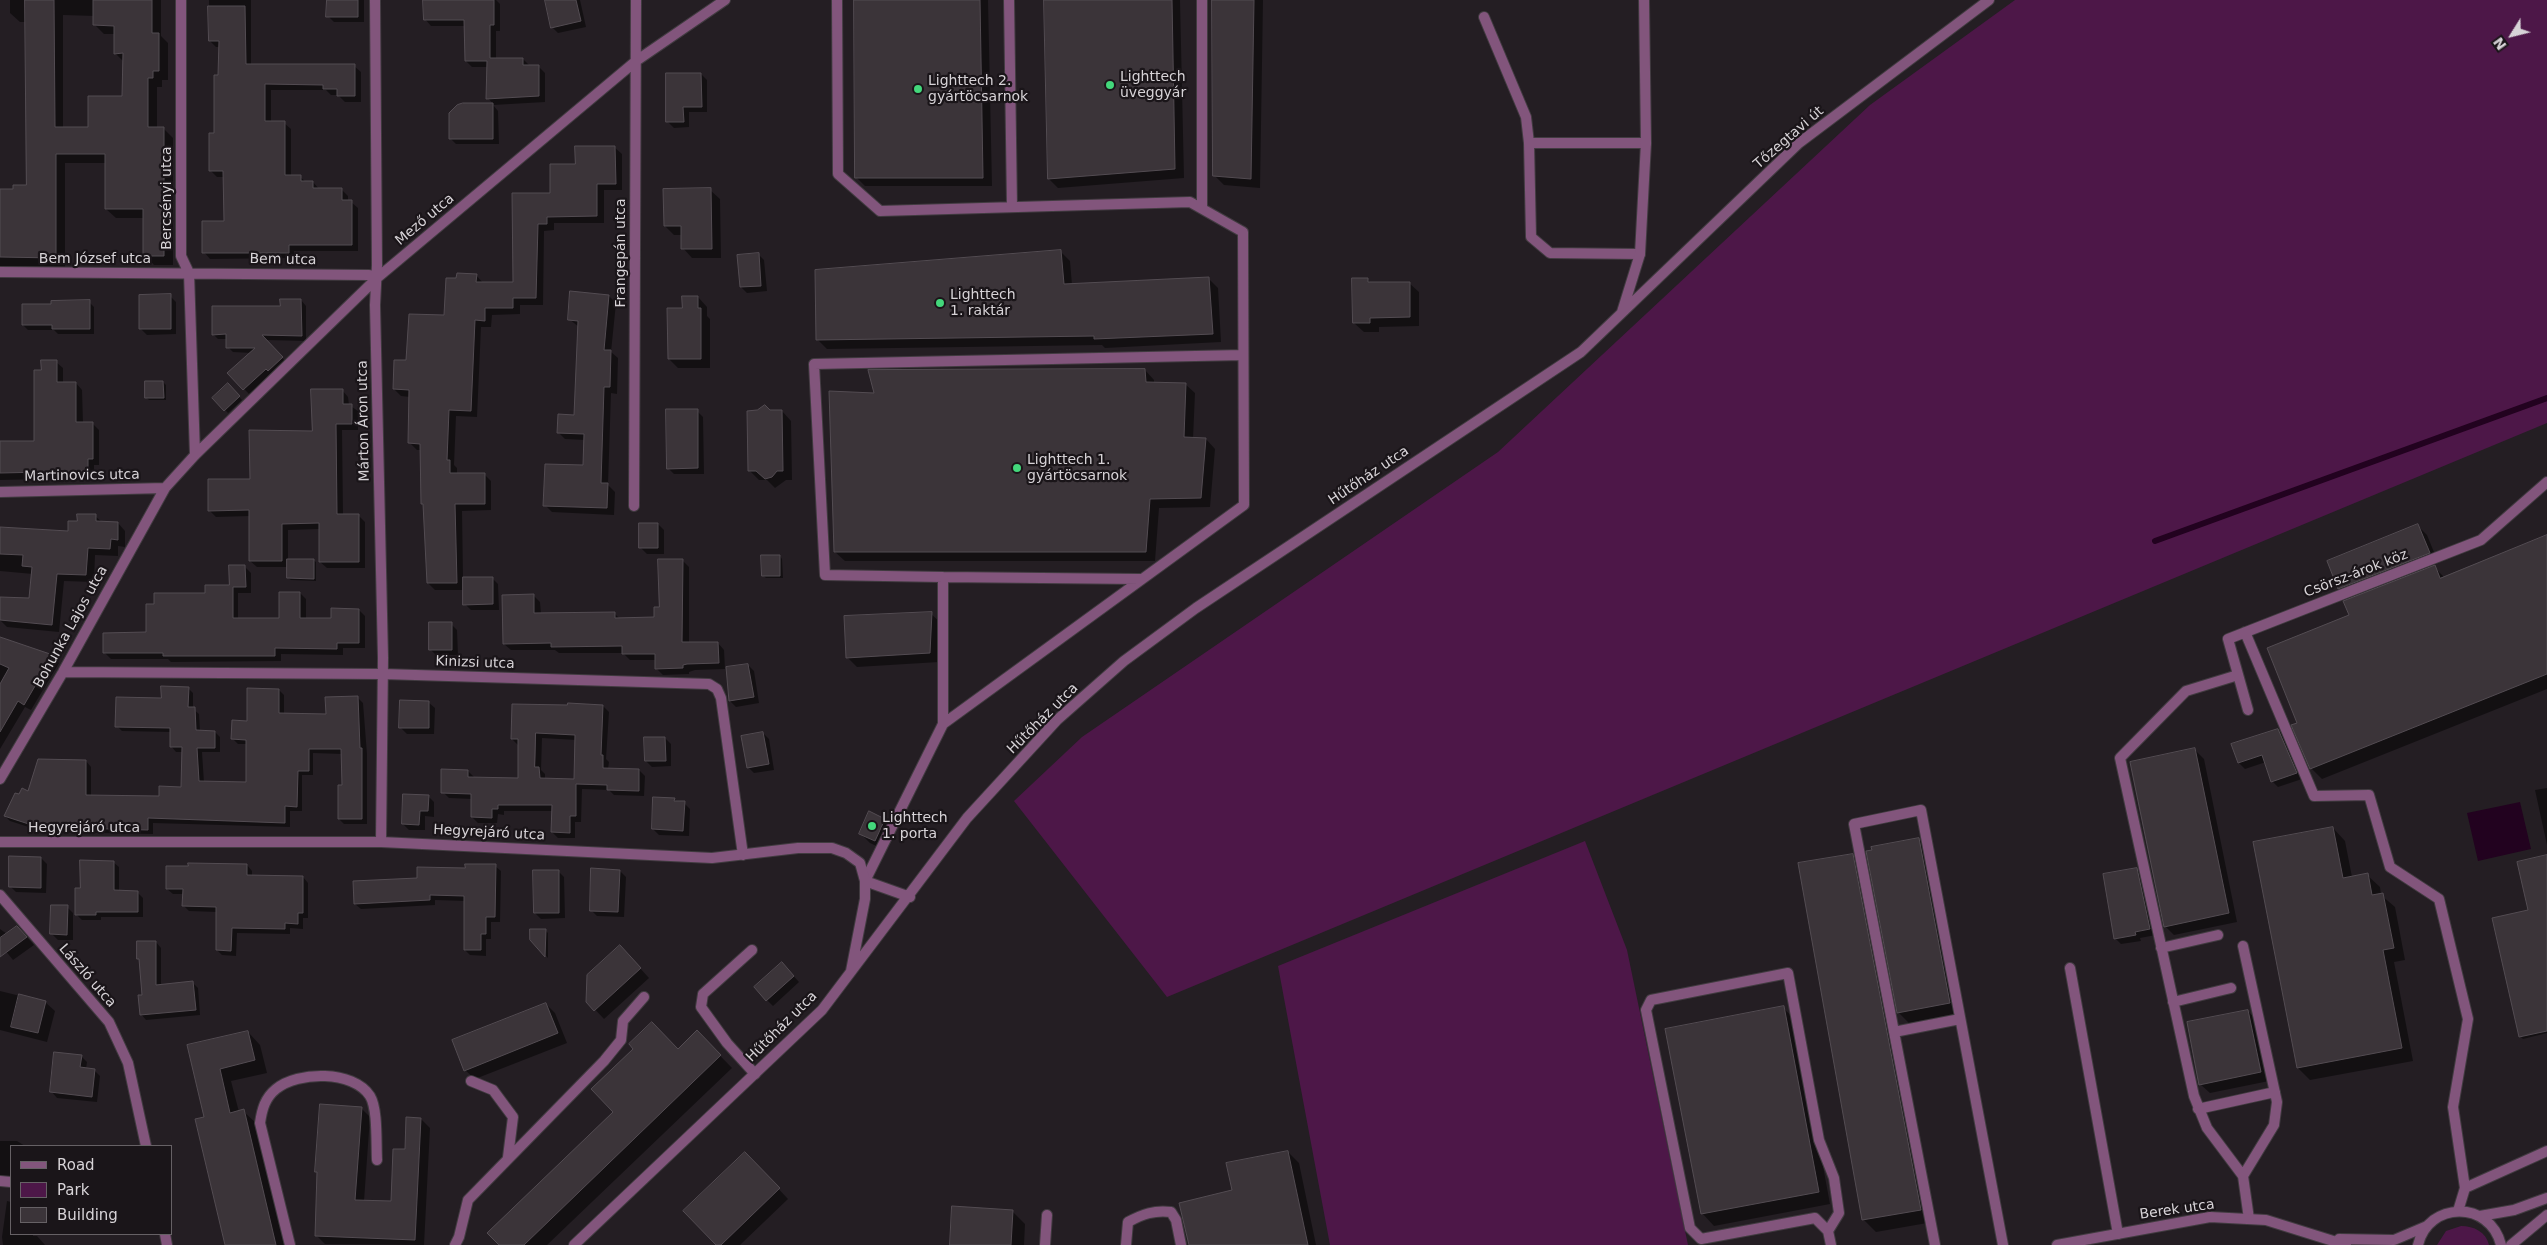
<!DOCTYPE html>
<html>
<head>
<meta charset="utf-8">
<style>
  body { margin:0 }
  #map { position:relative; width:2547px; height:1245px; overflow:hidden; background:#241e23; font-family:"DejaVu Sans",sans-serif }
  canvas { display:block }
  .legend { position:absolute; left:10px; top:1145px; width:162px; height:90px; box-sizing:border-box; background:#1a1519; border:1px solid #666165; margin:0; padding:6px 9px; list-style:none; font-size:15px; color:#d7d3d7 }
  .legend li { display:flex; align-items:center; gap:10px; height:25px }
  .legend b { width:25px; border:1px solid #666165 }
  .north { position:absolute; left:2487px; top:10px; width:50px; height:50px; -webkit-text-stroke:4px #1a1519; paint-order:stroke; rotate:234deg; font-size:14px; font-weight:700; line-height:20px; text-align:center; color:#d7d3d7 }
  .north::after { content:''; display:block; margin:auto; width:18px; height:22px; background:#d7d3d7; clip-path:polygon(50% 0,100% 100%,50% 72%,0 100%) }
</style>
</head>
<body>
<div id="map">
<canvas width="2547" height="1245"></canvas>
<ul class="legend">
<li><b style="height:6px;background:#82557c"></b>Road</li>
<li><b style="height:14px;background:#4d1748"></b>Park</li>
<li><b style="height:14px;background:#3b3439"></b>Building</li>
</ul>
<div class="north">N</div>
</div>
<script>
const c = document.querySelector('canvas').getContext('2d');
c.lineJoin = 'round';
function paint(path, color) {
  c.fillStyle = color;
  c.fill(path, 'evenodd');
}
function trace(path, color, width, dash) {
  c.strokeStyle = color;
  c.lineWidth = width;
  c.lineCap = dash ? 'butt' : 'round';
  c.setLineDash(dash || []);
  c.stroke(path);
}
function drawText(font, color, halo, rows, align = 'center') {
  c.font = font + ' "DejaVu Sans",sans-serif';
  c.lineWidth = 4.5;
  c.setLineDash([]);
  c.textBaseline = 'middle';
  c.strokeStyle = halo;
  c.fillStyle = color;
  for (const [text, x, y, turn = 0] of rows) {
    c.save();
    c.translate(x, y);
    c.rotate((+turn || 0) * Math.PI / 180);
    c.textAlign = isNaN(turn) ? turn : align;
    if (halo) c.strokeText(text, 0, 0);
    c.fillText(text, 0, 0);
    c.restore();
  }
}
const green = new Path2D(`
  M2015,0H2547V423L1167,997L1014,801L1082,737L1498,452L1870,105Z
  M1585,841L1627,950L1688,1245H1330L1278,966Z
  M2461,1226C2474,1226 2486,1232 2489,1245H2437L2446,1231Z`);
const water = new Path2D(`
  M2520,802L2531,849L2478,861L2467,813Z`);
const shadow = new Path2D(`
  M10,0H161V36L168,43V80H162V87H157V129H164L173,138V265H154L145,255V218H116L106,209V163H65V267L0,266V190H15L27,186L26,22H20L10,13ZM63,15L95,16V25L104,34H115V53L124,62V97L89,128H63Z
  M209,0H251V65L354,66L361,72V102H345L338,95H331L326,90H271V123H284L291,129V177H300L306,182H313L319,189H341L348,196V202H351L358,208V251H294L295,258L210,259L204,252L225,222V177H217L210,170L216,135L220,47H216L210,41Z
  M328,0H364V22H334L328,16Z
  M425,0H496L500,4V31H496V59H523L530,66H538L545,73V102L493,105L498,111L499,144H456L450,138L464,105H494L488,98V67H472L466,61L465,26H431L425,19Z
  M546,0H580L586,27L558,33L552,27Z
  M855,0H988L992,186H865L856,177Z
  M1046,0H1180L1184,178L1058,188L1049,179Z
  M1213,0H1263L1260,188L1224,185L1214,175Z
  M701,74L707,80V112H689V127L674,128L668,122Z
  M614,147L622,154V190H604V223H554V230L544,231L543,305H520V314L492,315L491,327H481L477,417L456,416L454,465L457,468V474H484L491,481V510L462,511L463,578H492L498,584L499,610H471L465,604V590H435L428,583L425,507L422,504L421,450H417L410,443V397L401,396L394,389L407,362L445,317L458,280L476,275L483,283H514L513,194H552L577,165Z
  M710,190L720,199L721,258H692L683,248L682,235H674L665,226Z
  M1061,252L1070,261L1072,285L1209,279L1218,288L1221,342L1105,348L1102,345L827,349L817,339Z
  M758,254L764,260L767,291L747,293L741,287Z
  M1367,279L1371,283H1409L1419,292V326L1379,327V332H1364L1354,323Z
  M170,296L176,302V334L147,335L141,329Z
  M609,296L616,303L611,352L618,358L617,394L611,393L608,485L615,492L614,515L552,512L545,505L584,467L585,440L565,439L558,432L575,416L579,327L569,319Z
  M698,297L707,307V316L710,319V368H678L669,359L683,309Z
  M301,300L306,306V341L265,340L287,363L274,375L272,373L249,394L229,373L252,353L233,352L228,347V339H218L213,334Z
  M89,302L94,307V334H58L54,330H28L23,325L53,306Z
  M56,362L63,368V383H76L82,390L83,423H92L99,430V465H94V478L0,480V442H35L42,371Z
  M1145,370L1154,380V384H1185L1195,393L1193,439H1206L1215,449L1210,507L1159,508L1155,561H845L835,552L876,394Z
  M163,382L166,385V400H149L147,398Z
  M228,385L242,400L228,413L214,398Z
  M342,390L348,397L349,405L358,411V430H342L343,515H358L365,522V568H327L320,562V529L288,530V560H313L316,562V581L291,580L288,578V567H257L250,561V516L216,517L209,510L313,432Z
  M697,411L703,417L704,474H674L668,468Z
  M782,411L791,421L792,480H786L775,488L767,480H759L750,471L770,412Z
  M95,516L102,522L118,523L125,531V547L118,546V556L95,555L94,582L64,581L59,632L7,627L0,620L31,599L33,574L0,571V529L69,532L78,523Z
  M658,524L664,530V554H647L641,548Z
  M2418,526L2427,535L2438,562L2348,597L2339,588Z
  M2547,537V689L2322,779L2311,768L2299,724L2350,616L2434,567L2445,578Z
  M780,556L782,559L783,578H766L763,575Z
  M682,560L689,567V643H718L724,650L725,669L695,670L689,672V674L663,675L656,668V660H630L623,653H559L555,650H511L504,644L534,596L540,602L541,614H615L620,619L656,618Z
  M245,567L251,573V593H238V619H281L300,593L306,599V619H333L359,610L365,616V648H343V655L281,654V661L171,662L168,659H111L104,652L148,634L206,594L230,586Z
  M931,614L941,623L939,662L857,667L847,657Z
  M451,624L457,630L458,655H436L430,649Z
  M0,638L52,656L59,663L31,710L25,707L0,749Z
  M748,665L754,671L759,703L736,707L730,701L727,668Z
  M188,688L193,693V709L199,714L200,731L215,732L220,737V752H202L204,783H247L248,744H238L233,739L279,690L284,695V714L327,715L358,698L363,703L367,754V824H344L339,819L343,787L342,754L313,753V775H302V811H290V827L153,823V834L44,832L10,821L5,816L20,796L86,761L91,767V796L160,798L182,788L183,752H176L171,746V732L122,731L117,726L162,699Z
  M428,702L435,708L434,734H407L401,728Z
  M603,706L609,712L606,759L609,762L608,769L639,770L645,776L644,796L614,795L609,790L582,789L581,822H575V838H558L552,832L553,811H504V815L498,814L497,823H478L472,817V799L449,798L443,792L468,771L474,777L520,779L518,745L512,739ZM542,738L576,740L575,780H545V774L541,770Z
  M2278,730L2284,736L2302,779L2278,787L2272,781L2266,762L2245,769L2239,763Z
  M763,733L769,739L774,770L754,773L748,767Z
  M665,738L671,744V766L652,767L646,761Z
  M2195,750L2204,759L2237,922L2174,935L2165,926Z
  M2547,788V845L2535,790Z
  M428,796L434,802V817L425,816V830H409L403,824Z
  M674,799L677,802L684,803L690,809L689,836L659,835L653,829Z
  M884,820L894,829L885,850L870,843L861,834Z
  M2333,828L2345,841L2352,877L2367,875L2380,887L2381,895L2395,907L2405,960L2394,962L2413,1061L2310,1080L2298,1068L2255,843Z
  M1919,839L1931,852L1962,1015L1911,1025L1899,1013Z
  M1852,855L1865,867L1933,1222L1876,1232L1864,1220L1799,864Z
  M2547,857V1033L2523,1039L2520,1036L2529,911Z
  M41,858L47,864L46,893L16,892L10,886Z
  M113,862L119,867V892H137L143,898V917H101V920H82L76,914L81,889Z
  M247,865L252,871V876L303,877L308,883V918H303V929L290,928V934L237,933L236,956L222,955L217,950V912L189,911L184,906V894H173L167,889Z
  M495,866L501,871L500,922H491V939H486V956L470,955L465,950V901L435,900V905L361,909L355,904L418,879Z
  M2137,870L2143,876L2156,935L2140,938L2141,941L2121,944L2115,938Z
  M558,871L564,877L565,918L541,919L535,913Z
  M620,871L626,877L624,917L597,916L591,910Z
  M67,907L73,913V940H58L52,934Z
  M0,929L7,934L25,935L34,945L13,960L0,944Z
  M545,930L548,933V958L531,940Z
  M156,942L161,948V985L193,983L198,988L200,1015L146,1020L141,1014L143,996L140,961L138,958Z
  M629,956L649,978L604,1019L587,1001Z
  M788,970L799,982L773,1006L767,1000Z
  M0,991L45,1002L55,1011L47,1042L0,1030Z
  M546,1004L555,1013L567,1043L475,1079L465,1070Z
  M1783,1008L1796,1020L1830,1204L1714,1226L1702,1213Z
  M2248,1011L2257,1021L2269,1081L2210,1093L2200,1084Z
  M248,1032L260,1045L267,1073L231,1081L239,1112L243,1111L256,1123L285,1245H226L205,1118L188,1046Z
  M697,1032L732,1068L547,1245H500Z
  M81,1056L87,1062L86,1069L94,1070L100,1076L97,1102L57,1098L51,1091Z
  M361,1108L370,1117L364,1201L392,1203L406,1150L407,1119H421L430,1128L424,1245L325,1244L316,1235L319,1173Z
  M0,1141H17L25,1146H11V1176H0Z
  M1288,1152L1299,1163L1316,1245H1190L1233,1191Z
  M745,1153L788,1199L740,1245H718Z
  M7,1201L11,1202V1234H33V1236H37L45,1245H3L2,1237Z
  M1013,1212L1025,1224L1024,1245H951Z`);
const stream = new Path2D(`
  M2155,541L2547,398`);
const building = new Path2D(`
  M25,0H54L55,127H88V96H122L123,53L114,54V26L93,25V0H152V33H159V71H153V78H148V127H164V256H143V209H105V154H56V258L0,257V189H13V185H26Z
  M327,0H358V17H326Z
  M423,0H494V25H490V58H523V65H539V96L486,99L487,61H465L464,20H424Z
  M545,0H576L581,21L551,28Z
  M854,0H980L983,178H855Z
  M1044,0H1172L1175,169L1048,179Z
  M1212,0H1254L1251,179L1213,176Z
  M208,6H245L246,64H355V96H337V89H323V85L265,84V121H285V175H301V181H313V188H342V200H352V245H289V253H202V221H224L223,171H209V133H214V75H218L219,41H209Z
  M666,73H701L702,107H683L684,122H666Z
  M463,103H493V139H449V113L457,105Z
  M575,146H615L616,184H597V216L547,217V224H538L536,298H513V308H485V321L475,320L471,411L449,410L447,460H450V473H485V504H455L457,583H427L423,504H421L420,444L408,443L409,390L393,389L394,360H406L409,314L444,315L446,278H456L457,273L477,274L476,282H513L512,193H550V164H575Z
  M711,188L712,249H681V226H664L663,189Z
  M1061,250L1064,284L1209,277L1213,334L1094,339V336L816,340L815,270Z
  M759,253L761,286L740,287L737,255Z
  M1352,278H1368V282H1410V317L1370,318V323H1353Z
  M570,291L609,295L604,350H611L610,387H604L601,483H608L607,508L543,506L545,464L583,465L584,434L557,433L558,414L574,415L578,321L568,320Z
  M171,294V329H139V295Z
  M682,296H698V308H701V359H668L667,308H682Z
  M280,299H301L302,336L262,335L283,357L268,371L266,369L243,390L227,373L255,348H226V334L212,335V306H280Z
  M90,300V329H52V325H22V304H51V301Z
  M41,360H57V382H76V422H93V459H88V471L0,473V441H34V370H41Z
  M1145,369L1146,382L1186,383L1184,437L1206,438L1201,498L1150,499L1146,552H834L829,391L874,393L868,370Z
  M145,381H163L164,398H145Z
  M228,383L240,396L224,411L212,398Z
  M311,389H343V404H352V424H336L337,514H359V562H319V523L282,524V561H249V510L208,511V479H250L249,430L312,431Z
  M765,405L770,410H782L783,471H777L772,477L765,479L756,471H748L747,411L757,410Z
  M666,409H698V468L667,469Z
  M77,514H96V521L118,522V540L111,539L110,549L88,548L86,575L57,574L52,625L0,620V597L29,598L32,567L22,566L23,555L0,554V527L68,531V521H77Z
  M639,523H658V548H639Z
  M2418,524L2430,553L2338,589L2327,561Z
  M2547,535V674L2310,769L2291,725L2297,723L2267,648L2349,615L2343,601L2435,565L2440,578Z
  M761,555H780V576H762Z
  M287,559H314V579L287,578Z
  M658,559H683L682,642H718L719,663L687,664L683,665V668L655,669V654H622V646L551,647V643L503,644L502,595L534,594V613L615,612V618L654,617V607H659Z
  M229,565H245L246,587H233V618H279V592H300V618H331V608L359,609V643H337V649L275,648V656H163V653H103V633L146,632V604H154V593H205V585H229Z
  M463,577H493V604L463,605Z
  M932,612L930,653L846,658L844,616Z
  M429,622H452V650H429Z
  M0,637L53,655L24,705L18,701L0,732V684L9,668L0,664Z
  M748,664L754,697L729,701L726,667Z
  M161,686L189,687L188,707H195L196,730L215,731V748H197L199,781L246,782V740L231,739L232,720L247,721V688L279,689V713L326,714L325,697L358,696L360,748H362V819H338V785H342L341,749H309V771H298L297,807L285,806V823L148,818V830L38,827L4,816L15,793L19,794L22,788L28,791L38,759L86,760V795L159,796V786L181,787L182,747H170V728L115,727L116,697L161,698Z
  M400,700L429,701V728H399Z
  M568,703L603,705L601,755H603V768L639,769V791L607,790V785L576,784V816H570V833L551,832L552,805H498V809H492V818L471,817V794L441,793V769L468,770V777L518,778V739H511L512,704L567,705ZM536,733L575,735L574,779L540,778L539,767H535Z
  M2278,729L2297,773L2271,782L2262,755L2238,763L2231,744Z
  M763,732L769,764L747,768L741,736Z
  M644,737H665L666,761H645Z
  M2195,748L2229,913L2164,927L2130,762Z
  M403,794L429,795L428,811H420L419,825L402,824Z
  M653,797L675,798L674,801H685L683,831L652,829Z
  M869,811L885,819L875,841L859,834Z
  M2333,827L2343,878L2368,873L2372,895L2383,893L2394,948L2383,950L2402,1048L2297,1068L2253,842Z
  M1919,838L1950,1003L1897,1013L1866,851L1872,850L1871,847Z
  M1853,854L1921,1210L1862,1220L1798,863Z
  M2547,855V1031L2519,1037L2492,918L2528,910L2517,862Z
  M9,856L41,857V888L9,887Z
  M80,860L114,861V890L138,891V912H96V915H75V888H80Z
  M188,863L247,864V875L303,876V913H298V924L285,923V929L232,928L231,951L216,950V907L182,906L183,889H166V866H188Z
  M465,864H496L495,917H486V934H481V950H464V896L430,895V900L354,904L353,881L417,878V867L465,868Z
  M591,868L620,870L618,912L590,911Z
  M2137,868L2150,929L2135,932L2136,935L2114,939L2103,874Z
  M533,870H559V913H534Z
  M51,905H68L67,935L50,934Z
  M17,926L27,937L0,957V938Z
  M530,929H546L545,957L530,940Z
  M137,941H156V985L193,981L196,1010L140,1015L138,995H142L139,959H137Z
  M620,945L641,968L594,1011L586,1002L587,975Z
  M782,962L794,976L766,1001L754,987Z
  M19,994L46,1001L38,1033L11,1027Z
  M546,1003L558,1033L464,1071L452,1040Z
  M1784,1006L1819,1192L1701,1214L1665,1029Z
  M2248,1010L2261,1072L2199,1085L2187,1022Z
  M652,1022L678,1049L697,1030L721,1055L524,1245H499L487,1233L613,1112L591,1089L633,1049L629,1044Z
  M248,1031L255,1060L220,1069L230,1113L244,1109L276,1245H225L195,1119L204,1117L187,1045Z
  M54,1052L82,1055L80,1067L95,1069L92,1097L50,1092Z
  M320,1104L362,1107L355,1200L391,1201L393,1149H405L406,1117L421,1118L415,1240L315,1236L317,1172H315Z
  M1288,1151L1308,1245H1189L1179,1203L1232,1190L1226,1163Z
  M745,1152L780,1188L721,1245H716L683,1211Z
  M952,1206L1013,1210L1011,1245H950Z`);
const service = new Path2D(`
  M837,0L838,174L880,211L1190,202L1243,232L1244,505L943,724L865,881
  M1009,0L1012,207
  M1202,0V208
  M1484,17L1526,117L1529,143
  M1640,254L1550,253L1531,237L1529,143H1646
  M943,577L825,575L814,364L1243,355
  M2245,632L2314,796L2369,795L2390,867L2439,899L2468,1019L2453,1107L2465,1188L2458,1211
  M2238,675L2186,691L2120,758L2194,1096L2207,1128L2243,1176L2249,1219
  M2248,710L2228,639L2481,540L2547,482
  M943,724V577L1140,579
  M2161,948L2218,935
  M752,950L703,994L701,1007L727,1043L755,1074
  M2070,968L2118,1234
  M2173,1002L2231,988
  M1894,1032L1960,1019
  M471,1081L493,1090L513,1117L508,1157
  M2198,1109L2275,1092
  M2243,1176L2274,1125L2277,1102L2243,946
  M2465,1188L2547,1151
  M1828,1231L1839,1213L1834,1178L1819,1140L1788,973L1651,1000L1646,1010L1690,1228L1701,1239L1815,1218L1828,1231L1831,1245
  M290,1245L260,1123C262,1109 265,1098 276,1089C298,1071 353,1070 370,1096C378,1109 376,1143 377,1160
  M455,1245L459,1237L468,1200L604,1061L621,1040L623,1021L644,997
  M1045,1245L1047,1215
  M1126,1245L1128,1222C1143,1214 1154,1210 1171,1212L1176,1220L1181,1245
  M1935,1245L1854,824L1921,810L2003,1245`);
const minor = new Path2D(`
  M181,0V256L189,273L195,455
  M375,0L377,265L375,305L383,658L381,842
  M0,272L369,275L377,278
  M1622,312L1640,254L1646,143L1644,0
  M0,492L165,488
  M634,506L636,0
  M63,672L383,674L709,684L717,689L721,698L743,855
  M0,779L63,672L165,488L195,455L377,278L636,61L725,0
  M0,842H381L712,858L798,848H832L846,853L860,863L865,881V899L851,971
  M865,881L910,897
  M0,895L109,1022L128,1063L146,1146
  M0,1181L11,1182
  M2480,1216L2514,1210L2547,1198
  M165,1234L167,1245
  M2339,1239L2394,1240L2427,1226
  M574,1245L822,1010L967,818L1057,720L1124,661L1196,608L1581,352L1799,143L1989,0
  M2057,1245L2210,1217L2266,1220L2346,1245
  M2418,1245C2428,1201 2490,1200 2501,1245
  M2511,1245L2547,1215`);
const markers = [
  [1110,85,5,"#43d77b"],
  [918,89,5,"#43d77b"],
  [940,303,5,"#43d77b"],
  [1017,468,5,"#43d77b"],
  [872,826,5,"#43d77b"]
];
const poiNames = [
  ["Lighttech",1120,77],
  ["üveggyár",1120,93],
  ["Lighttech 2.",928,81],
  ["gyártöcsarnok",928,97],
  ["Lighttech",950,295],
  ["1. raktár",950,311],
  ["Lighttech 1.",1027,460],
  ["gyártöcsarnok",1027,476],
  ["Lighttech",882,818],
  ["1. porta",882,834]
];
const streetNames = [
  ["Tőzegtavi út",1789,138,-41],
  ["Bercsényi utca",167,198,-90],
  ["Mező utca",425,220,-40],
  ["Frangepán utca",621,253,-90],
  ["Bem József utca",95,259],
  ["Bem utca",283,260,1],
  ["Márton Áron utca",364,421,-91],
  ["Martinovics utca",82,476,-1],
  ["Hűtőház utca",1369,476,-34],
  ["Csörsz-árok köz",2356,574,-21],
  ["Bohunka Lajos utca",71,627,-61],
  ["Kinizsi utca",475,663,2],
  ["Hűtőház utca",1043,719,-45],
  ["Hegyrejáró utca",84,828],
  ["Hegyrejáró utca",489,833,3],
  ["László utca",87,976,49],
  ["Hűtőház utca",782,1027,-45],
  ["Berek utca",2177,1210,-8]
];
paint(green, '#4d1748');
paint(water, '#22021f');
paint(shadow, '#0007');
trace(stream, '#22021f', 6);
paint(building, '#3b3439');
trace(building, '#534c52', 1);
trace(service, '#413b40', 12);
trace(minor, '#413b40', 12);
trace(service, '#82557c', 10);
trace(minor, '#82557c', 10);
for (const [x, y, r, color] of markers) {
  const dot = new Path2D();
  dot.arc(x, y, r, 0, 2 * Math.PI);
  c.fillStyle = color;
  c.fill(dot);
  trace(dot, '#1a1519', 2);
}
drawText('14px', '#d7d3d7', '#1a1519', poiNames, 'left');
drawText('14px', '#d7d3d7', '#1a1519', streetNames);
</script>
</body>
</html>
